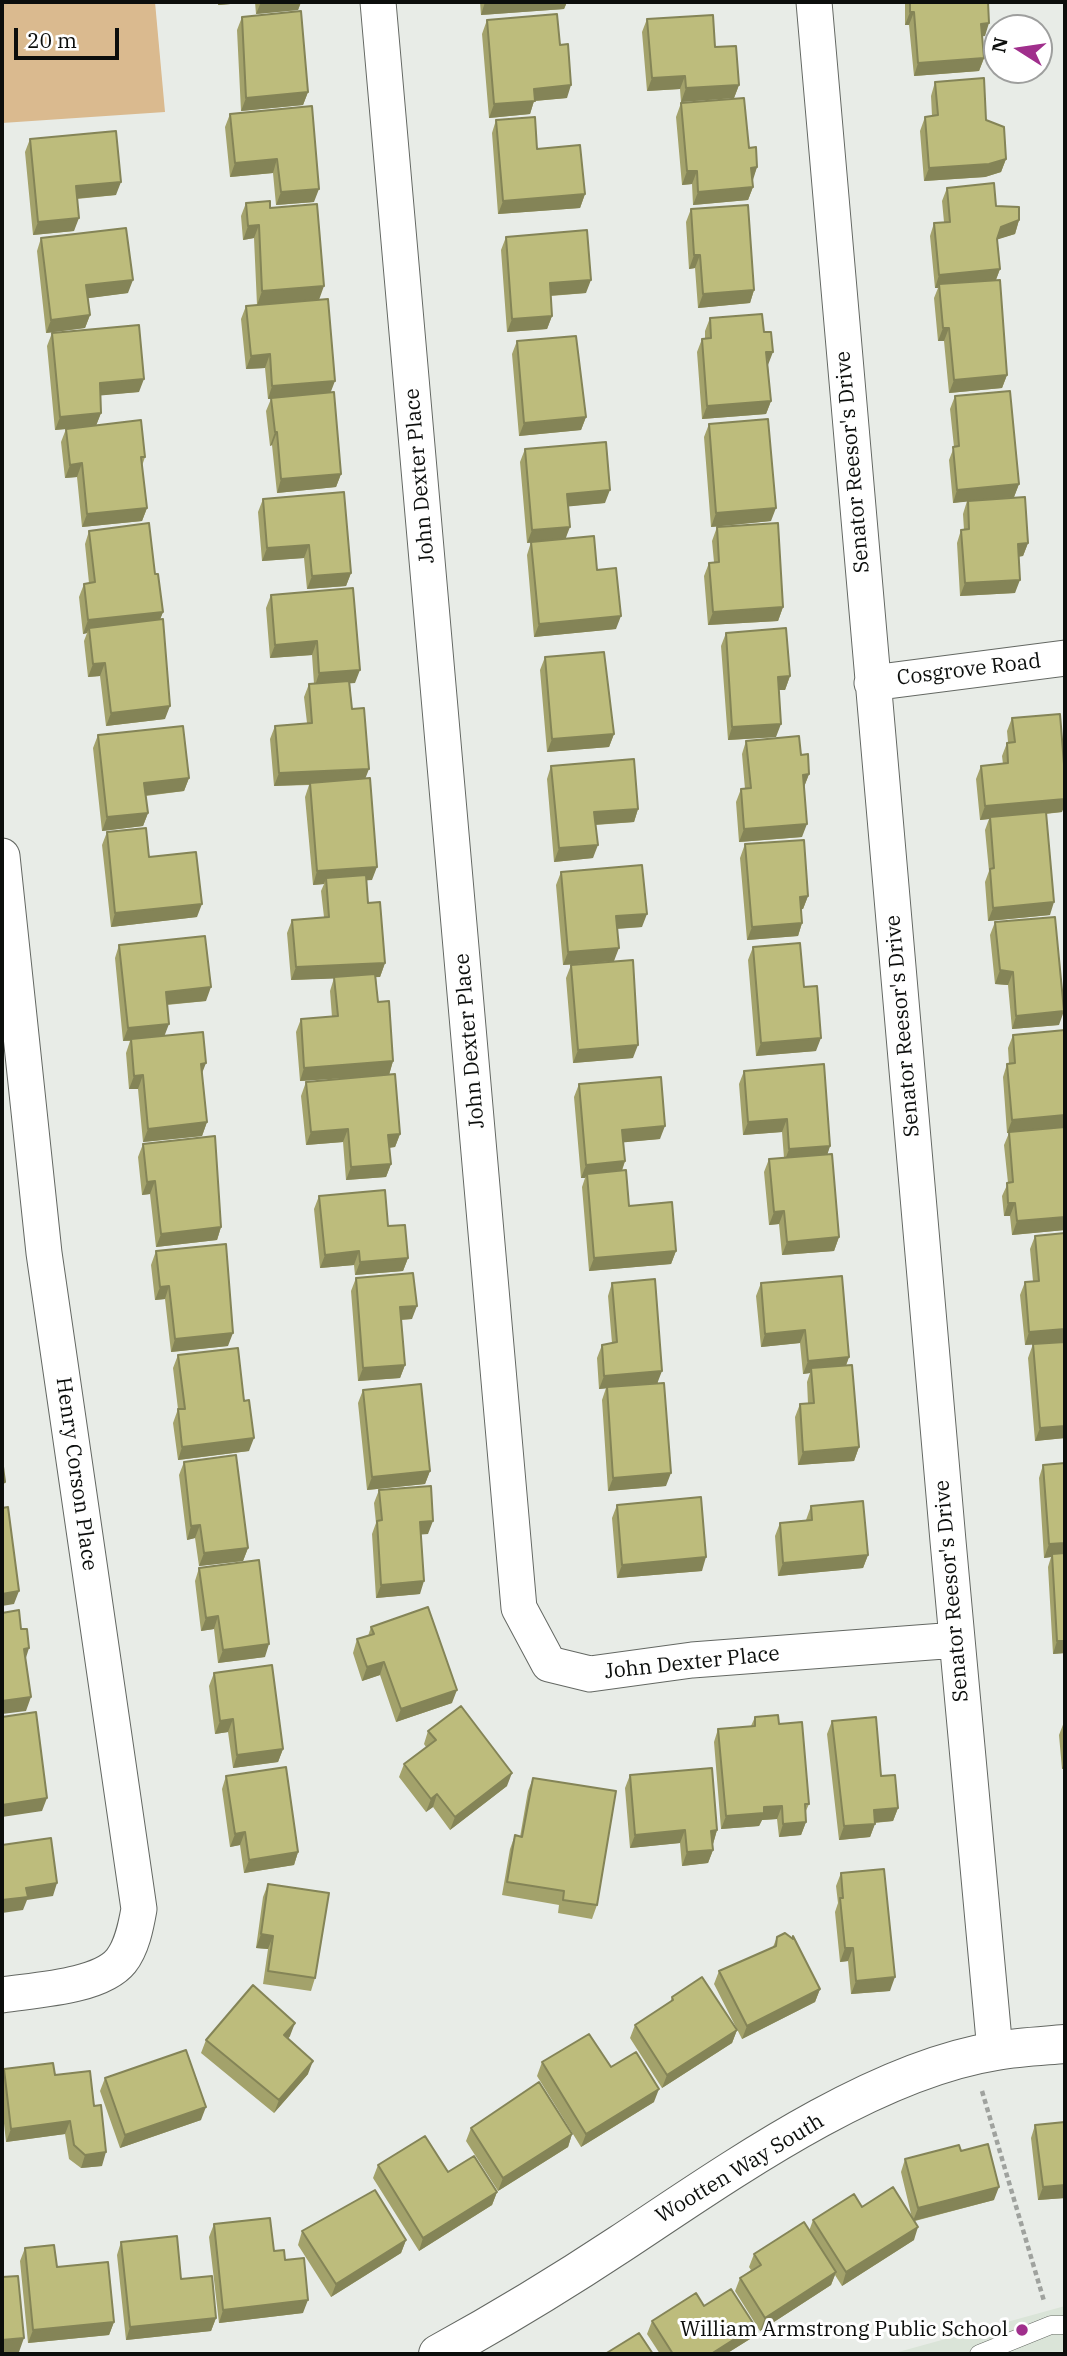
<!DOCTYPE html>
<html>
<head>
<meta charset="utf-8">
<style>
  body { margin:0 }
  #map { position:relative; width:1067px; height:2356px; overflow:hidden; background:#e8ece7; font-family:"IBM Plex Serif",serif }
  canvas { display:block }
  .frame { position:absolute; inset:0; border:4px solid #0c0e0c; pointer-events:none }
  .north { position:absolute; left:983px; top:14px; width:70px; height:70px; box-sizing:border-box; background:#fff; border:2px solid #9e9f9e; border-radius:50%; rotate:282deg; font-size:19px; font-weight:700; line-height:28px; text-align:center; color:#0c0e0c }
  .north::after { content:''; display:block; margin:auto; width:24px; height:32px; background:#a02f8c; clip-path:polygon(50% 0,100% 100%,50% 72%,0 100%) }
  .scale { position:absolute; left:14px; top:28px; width:105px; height:32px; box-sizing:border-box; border:4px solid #0c0e0c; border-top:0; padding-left:9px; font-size:21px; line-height:24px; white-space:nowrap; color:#0c0e0c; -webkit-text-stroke:5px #fff; paint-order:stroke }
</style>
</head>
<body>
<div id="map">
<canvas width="1067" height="2356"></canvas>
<div class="frame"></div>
<div class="north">N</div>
<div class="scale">20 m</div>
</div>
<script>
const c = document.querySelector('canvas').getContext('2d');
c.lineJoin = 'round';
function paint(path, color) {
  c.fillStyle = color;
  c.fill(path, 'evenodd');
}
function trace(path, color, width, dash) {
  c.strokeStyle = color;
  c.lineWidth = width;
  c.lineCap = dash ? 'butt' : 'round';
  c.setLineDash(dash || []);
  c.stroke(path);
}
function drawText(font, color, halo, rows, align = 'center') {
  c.font = font + ' "IBM Plex Serif",serif';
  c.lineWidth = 6;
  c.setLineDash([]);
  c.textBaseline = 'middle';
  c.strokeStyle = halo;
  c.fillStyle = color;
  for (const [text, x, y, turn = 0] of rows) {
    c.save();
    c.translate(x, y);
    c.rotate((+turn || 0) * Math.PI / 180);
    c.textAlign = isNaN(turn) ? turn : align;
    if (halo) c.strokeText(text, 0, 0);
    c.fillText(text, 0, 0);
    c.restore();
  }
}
const built = new Path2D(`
  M1065,2306V2354H891Z`);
const green = new Path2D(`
  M2,2H155L165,112L2,123Z`);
const path = new Path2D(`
  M982,2091L1044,2301`);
const lane = new Path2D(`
  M979,2354L1051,2325H1065`);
const street = new Path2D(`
  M378,2L519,1608L549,1664L590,1674L692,1660L957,1640
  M814,2L948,1541L995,2051
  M872,683L1065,658
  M2,856L44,1253L139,1909C136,1926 132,1947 121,1961C100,1987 34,1990 2,1995`);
const secondary = new Path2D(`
  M438,2354C500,2320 561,2283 620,2244C726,2174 870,2071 996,2051C1019,2047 1042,2046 1065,2044`);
const wall = new Path2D(`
  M218,2H301L298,10L256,14L255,2L218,5Z
  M480,2H567L564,9L481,15Z
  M905,2H988L985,36H982L984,58L979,71L914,76L909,25H905Z
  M242,17L308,92L303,105L241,111L237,30Z
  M647,19L715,47L739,85L734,98L681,102L680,89L647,91L642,32Z
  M487,20L560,45L567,98L534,101L530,114L489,118L482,34Z
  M935,82L986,120L1006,159L1001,172L985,177L924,181L920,131L925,117L932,116L931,96Z
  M681,103L749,148L757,167L752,180L753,187L748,200L693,205L692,184L682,185L676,117Z
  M312,106L314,202L276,205L273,173L230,177L225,127L230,114Z
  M496,120L537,149L585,194L580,208L498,214L492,133Z
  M30,139L116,195L77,199L74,231L33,235L25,152Z
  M947,188L996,206L1019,220L1015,234L997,239L1000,269L996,280L1007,375L1002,388L949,393L944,341H938L934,298L938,288H935L930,236L934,223L944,222L942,201Z
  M246,203L270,208L317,204L257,305L254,238L243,240L241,216Z
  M691,209L754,290L750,303L698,308L695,268L689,269L686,222Z
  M506,237L586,293L551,296L552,316L547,329L507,332L501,250Z
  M41,238L128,293L88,298L90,315L85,328L46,333L37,251Z
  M246,306L331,392L341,474L336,487L277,493L272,445L270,446L266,411L271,399H268L265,368L246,369L241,319Z
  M710,318L768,365L771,401L766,414L702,419L697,352L702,339H705V331Z
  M52,333L139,392L100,395L101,413L96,425L145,457L142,466L147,508L142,521L82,527L77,477L65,478L61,442L66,429L55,430L47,346Z
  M517,341L586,417L581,430L519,436L512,354Z
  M955,396L1019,484L1014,497L1028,543L1023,556L1018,557L1015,593L960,596L957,543L961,530H964L963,514L967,501L953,503L949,460L954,447L950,409Z
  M709,424L771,521L711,527L704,437Z
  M525,449L605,503L568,506L566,539L597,570L616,629L534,637L527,555L531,542L527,543L520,462Z
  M263,499L351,573L346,586L307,589L304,558L262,561L258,512Z
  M717,527L783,607L778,621L708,625L704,576L709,563L714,562L712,541Z
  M89,531L155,574L163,612L160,619L165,719L106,726L100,676L88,677L84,641L87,633L83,634L79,597L84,584L89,583L85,544Z
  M271,595L355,683H350L352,709L365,779L372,880H366L368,903L385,963L380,977H376L378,1002L393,1061L389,1075L300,1081L296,1032L301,1019L332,1017L330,991L334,978L291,980L287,933L292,920L324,917L321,891L324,884L313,885L305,797L309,785L274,786L270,739L275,726L307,723L304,697L309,684H314L312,655L270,658L266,608Z
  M726,633L790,676L785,690H779L776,737L728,740L721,646Z
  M545,657L614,734L609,747L547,752L540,670Z
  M1012,718L1062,812L1046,814L1050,915L988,921L985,882L989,871L985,830L989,819L980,820L976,779L981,766L1003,764L1002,756L1007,743L1008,742L1007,731Z
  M98,735L189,778L184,791L146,796L148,813L143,826L102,831L93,748Z
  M746,741L801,755L809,774L804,787L802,837L739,842L736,802L741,789H745L742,754Z
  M551,766L638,809L634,822L596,825L593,858L554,862L547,779Z
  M107,832L149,857L197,917L111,927L102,845Z
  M745,844L808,896L803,909H801L802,923L798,936L747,940L740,858Z
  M561,872L642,927L617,929L614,961L563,965L556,885Z
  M995,922L1059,1025L1012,1029L1008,985L995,984L990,935Z
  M119,945L206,1001L167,1005L164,1036L202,1074L207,1122L202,1136L143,1142L138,1089H129L126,1053L130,1041H123L115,958Z
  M753,947L804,987L816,1051L756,1056L748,960Z
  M571,965L633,1058L573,1063L566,978Z
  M1065,1030V1230L1012,1235L1010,1216H1004L1002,1196L1008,1183L1004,1145L1009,1133H1007L1003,1077L1007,1064H1009L1008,1048L1013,1035Z
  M744,1071L830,1146L827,1154L839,1237L834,1251L782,1255L779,1224L769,1225L764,1172L769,1159L784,1158L782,1132L743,1135L739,1084Z
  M306,1082L400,1134L395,1147L389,1148L391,1164L386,1177L346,1180L343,1142L306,1145L301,1096Z
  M579,1084L660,1139L623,1142L625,1161L622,1171L629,1206L676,1251L671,1264L589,1271L582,1187L585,1178H581L574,1097Z
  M143,1144L221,1227L217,1240L156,1247L150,1194L142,1195L138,1157Z
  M319,1196L388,1226L408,1258L403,1271L355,1275L354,1265L320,1268L314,1209Z
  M1035,1236L1065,1342L1025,1345L1020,1295L1025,1282L1033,1281L1030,1249Z
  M156,1251L228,1346L171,1352L165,1299L155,1300L151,1265Z
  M356,1278L412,1319L401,1320L405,1365L400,1378L358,1381L351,1291Z
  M612,1283L658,1383L666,1486L608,1491L602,1400L606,1388L599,1389L597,1358L602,1345L612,1343L608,1296Z
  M761,1283L849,1357L846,1366L859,1447L854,1461L798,1465L795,1417L800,1404H808L807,1382L810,1373L803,1374L800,1343L761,1347L756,1296Z
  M1065,1342V1438L1035,1441L1028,1358L1033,1344Z
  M178,1355L249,1451L178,1460L173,1423L178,1409L173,1368Z
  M363,1390L430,1471L425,1484L367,1490L358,1403Z
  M184,1462L248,1548L243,1561L199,1566L195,1538L187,1540L179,1475Z
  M1065,1463V1653L1053,1654L1048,1567L1051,1557L1044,1558L1039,1478L1043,1465Z
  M379,1490L428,1534H421L420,1594L376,1598L372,1534L376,1523L374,1503Z
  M617,1505L702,1571L617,1578L612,1518Z
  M811,1506L868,1555L863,1568L778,1576L775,1536L780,1523L806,1520Z
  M199,1568L265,1657L218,1663L214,1629L201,1631L195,1581Z
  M371,1627L452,1703L396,1722L380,1675L362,1681L353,1653L357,1639L368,1636Z
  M214,1673L283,1749L278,1762L233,1768L228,1732L215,1734L209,1686Z
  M755,1717L779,1724L809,1804L805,1813L806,1822L801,1835L779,1837L777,1819L762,1820L759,1826L721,1829L714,1742L718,1729L751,1726Z
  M832,1721L881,1776L898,1808L893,1821L875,1823L870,1837L839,1840L827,1734Z
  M1064,1722H1065V1768L1062,1769L1059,1735Z
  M428,1731L507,1786L450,1830L433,1807L426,1812L399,1777L404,1764L426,1747L424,1744Z
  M630,1775L717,1830L713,1844V1850L708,1863L682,1866L680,1843L630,1848L625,1788Z
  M226,1776L298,1852L294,1865L244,1873L240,1845L230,1847L222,1789Z
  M1065,1776V1805L1063,1781Z
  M533,1778L597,1905L592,1919L558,1913L559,1905L502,1895L510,1849L515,1835L520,1837L528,1791Z
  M841,1873L890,1991L851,1994L848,1961L840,1962L835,1912L838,1903L836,1886Z
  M268,1884L315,1978L311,1991L263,1984L268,1949L256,1948L263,1897Z
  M793,1936L820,1989L815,2002L742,2039L714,1984L719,1971L773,1947L777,1937L792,1938Z
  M672,1997L737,2030L732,2043L662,2088L630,2038L635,2025L670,2003Z
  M290,2036L288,2039L308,2074L274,2113L201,2053L206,2040Z
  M542,2062L611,2067L654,2102L581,2147L537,2076Z
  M4,2069L55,2075L102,2166L81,2168L69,2159L65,2134L6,2142L2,2105V2075Z
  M105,2078L201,2120L120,2148L100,2091Z
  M1035,2125L1065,2198L1038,2200L1031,2138Z
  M471,2128L572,2134L568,2147L498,2191L466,2141Z
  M961,2151L994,2200L915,2221L914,2240L842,2286L835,2275L831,2285L760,2331L735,2291L740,2278L751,2270L749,2267L754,2254L809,2231L813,2220L862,2207L912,2218L901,2172L905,2159Z
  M378,2165L448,2172L497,2192L492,2205L419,2251L373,2178Z
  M214,2224L274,2251L285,2260L303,2313L219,2323L209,2237Z
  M302,2231L406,2240L401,2253L331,2297L298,2245Z
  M121,2242L181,2279L216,2318L211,2331L126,2340L117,2255Z
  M25,2248L57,2267L114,2322L109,2335L28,2343L20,2261Z
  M704,2306L755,2326L750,2339L726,2354H660L647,2334L652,2321Z`);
const shadedWall = new Path2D(`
  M220,2H255L218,5Z
  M261,2H301L298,10L256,14Z
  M485,2H567L564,9L481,15Z
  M910,12H914L909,25H905Z
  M989,23L985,36L976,37L981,24Z
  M984,58L979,71L914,76L918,63Z
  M685,76L680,89L647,91L652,78Z
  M571,85L567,98L534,101L530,114L489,118L494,104L534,89Z
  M739,85L734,98L681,102L686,88Z
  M308,92L303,105L241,111L246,98Z
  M277,159L273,173L230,177L235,163Z
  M1006,159L1001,172L985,177L924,181L929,168Z
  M757,167L753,180L746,181L751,168Z
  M687,171H697L692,184L682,185Z
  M121,182L116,195L71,199L76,186Z
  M753,187L748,200L693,205L698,192Z
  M319,189L314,202L276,205L281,192Z
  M585,194L580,208L498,214L503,201Z
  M79,218L74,231L33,235L38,222Z
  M1019,220L1015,234L996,240L1001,227Z
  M259,225L254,238L243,240L248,226Z
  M694,255H700L695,268L689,269Z
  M1000,269L995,282L939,284L938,288H935L939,275Z
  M133,280L128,293L82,299L86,285Z
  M591,280L586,293L545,296L550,283Z
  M324,286L319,300L257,305L262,291Z
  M754,290L750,303L698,308L703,294Z
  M90,315L85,328L46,333L51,320Z
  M552,316L547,329L507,332L512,319Z
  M943,328H949L944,341H938Z
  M766,352H773L768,365Z
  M270,354L265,368L246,369L251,356Z
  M1007,375L1002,388L949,393L954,380Z
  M144,379L139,392L95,396L100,383Z
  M335,381L330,394L268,399L272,386Z
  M771,401L766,414L702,419L707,406Z
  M101,413L96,426L55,430L60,417Z
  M586,417L581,430L519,436L524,423Z
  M275,432H277L272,445L270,446Z
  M82,463L77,477L65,478L70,465Z
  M341,474L336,487L277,493L281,479Z
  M1019,484L1014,497L953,503L957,490Z
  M610,490L605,503L563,507L567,494Z
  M147,508L142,521L82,527L87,514Z
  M776,508L771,521L711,527L716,513Z
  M570,527L565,540L527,543L532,530Z
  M1028,543L1023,556L1013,557L1018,544Z
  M309,545L304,558L262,561L267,548Z
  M351,573L346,586L307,589L312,576Z
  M1020,580L1015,593L960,596L965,583Z
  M783,607L778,621L708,625L713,612Z
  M163,612L158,625L89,628L87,633L83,634L88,620Z
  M621,616L616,629L534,637L539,624Z
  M317,641L312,655L270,658L275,645Z
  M105,663L100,676L88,677L93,664Z
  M360,670L355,683L315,686L319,673Z
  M790,676L785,690H773L778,677Z
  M170,706L165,719L106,726L111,713Z
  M781,724L776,737L728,740L732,727Z
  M614,734L609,747L547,752L552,739Z
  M369,769L364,782L274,786L279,773Z
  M809,774L804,787L803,775Z
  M189,778L184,791L140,796L144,783Z
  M1065,799V805L1062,812L990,819V817L989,819L980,820L985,806Z
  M638,809L634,822L590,825L594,812Z
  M148,813L143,826L102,831L107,817Z
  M807,824L802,837L739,842L744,829Z
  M598,845L593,858L554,862L559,848Z
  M377,867L372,880L327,883L326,878L324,884L313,885L317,871Z
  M808,896L803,909L795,910L800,897Z
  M1054,902L1050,915L988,921L993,908Z
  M202,904L197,917L111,927L115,913Z
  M647,914L642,927L611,929L616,916Z
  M802,923L798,936L747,940L752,927Z
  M619,948L614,961L563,965L568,952Z
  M385,963L380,977L291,980L296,967Z
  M1000,970L1013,972L1008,985L995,984Z
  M211,987L206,1001L161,1005L166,992Z
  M1064,1011L1059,1025L1012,1029L1016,1016Z
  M169,1024L164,1037L123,1041L128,1028Z
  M821,1038L816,1051L756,1056L761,1043Z
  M638,1045L633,1058L573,1063L578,1050Z
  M393,1061L389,1075L300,1081L304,1068Z
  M206,1063L201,1076V1064Z
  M143,1075L138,1089H129L134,1076Z
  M1065,1115V1128L1007,1133L1012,1120Z
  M787,1119L782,1132L743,1135L748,1122Z
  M207,1122L202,1136L143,1142L148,1129Z
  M665,1126L660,1139L617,1143L622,1130Z
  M348,1129L343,1142L306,1145L311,1132Z
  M400,1134L395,1147L384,1148L388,1135Z
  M830,1146L826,1159L784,1163L789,1149Z
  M625,1161L620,1175L587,1174L585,1178H581L586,1165Z
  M391,1164L386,1177L346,1180L351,1167Z
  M155,1181L150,1194L142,1195L147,1182Z
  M1008,1203H1015L1010,1216H1004Z
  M784,1211L779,1224L769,1225L774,1212Z
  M1065,1217V1230L1012,1235L1017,1221Z
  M221,1227L217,1240L156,1247L161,1234Z
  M839,1237L834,1251L782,1255L787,1242Z
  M359,1251L354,1265L320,1268L325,1255Z
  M676,1251L671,1264L589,1271L594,1258Z
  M408,1258L403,1271L355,1275L360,1262Z
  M169,1286L165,1299L155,1300L160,1287Z
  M417,1306L412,1319L396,1320L400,1307Z
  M1065,1329V1342L1025,1345L1029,1332Z
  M805,1330L800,1343L761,1347L765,1334Z
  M233,1333L228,1346L171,1352L175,1339Z
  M849,1357L844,1370L811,1368L810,1373L803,1374L808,1361Z
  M405,1365L400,1378L358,1381L363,1368Z
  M662,1371L657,1384L599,1389L604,1376Z
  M1065,1426V1438L1035,1441L1040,1428Z
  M254,1438L249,1451L178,1460L182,1447Z
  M859,1447L854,1461L798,1465L803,1452Z
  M430,1471L425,1484L367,1490L372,1477Z
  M671,1473L666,1486L608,1491L613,1478Z
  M433,1521L428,1534L415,1535L420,1522Z
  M200,1525L195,1538L187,1540L191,1526Z
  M1065,1543V1556L1052,1554L1051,1557L1044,1558L1049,1544Z
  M248,1548L243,1561L199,1566L204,1553Z
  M868,1555L863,1568L778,1576L783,1563Z
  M706,1557L702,1571L617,1578L622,1565Z
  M424,1581L420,1594L376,1598L381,1585Z
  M19,1591L14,1604L2,1606V1594Z
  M218,1616L214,1629L201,1631L206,1618Z
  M1057,1641H1065V1653L1053,1654Z
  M269,1644L265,1657L218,1663L223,1650Z
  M29,1648L25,1661L24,1649Z
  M384,1662L380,1675L362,1681L367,1667Z
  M457,1690L452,1703L396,1722L401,1709Z
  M31,1697L26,1711L2,1714V1701Z
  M233,1719L228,1732L215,1734L220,1721Z
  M283,1749L278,1762L233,1768L237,1755Z
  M1065,1759V1768L1062,1769Z
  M512,1773L507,1786L450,1830L455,1817Z
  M437,1794L433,1807L426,1812L431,1799Z
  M47,1798L42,1811L2,1817V1805Z
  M782,1806L777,1819L762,1820L759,1826L721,1829L726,1816L764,1807Z
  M898,1808L893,1821L869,1823L874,1810Z
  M806,1822L801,1835L779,1837L783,1824Z
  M875,1824L870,1837L839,1840L844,1826Z
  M685,1830L680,1843L630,1848L635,1835Z
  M717,1830L713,1844L711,1831Z
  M245,1832L240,1845L230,1847L235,1834Z
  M713,1850L708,1863L682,1866L687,1852Z
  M298,1852L294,1865L244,1873L249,1860Z
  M57,1883L53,1896L27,1900L23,1910L2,1913V1900L26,1888Z
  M261,1934L273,1936L268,1949L256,1948Z
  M845,1948H853L848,1961L840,1962Z
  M895,1977L890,1991L851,1994L856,1981Z
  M820,1989L815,2002L742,2039L747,2026Z
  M295,2023L290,2036L279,2048L284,2035Z
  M737,2030L732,2043L662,2088L667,2075Z
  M313,2061L308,2074L274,2113L279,2100Z
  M659,2089L654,2102L581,2147L586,2134Z
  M206,2107L201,2120L120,2148L125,2135Z
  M70,2121L65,2134L6,2142L11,2129Z
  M572,2134L568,2147L498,2191L503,2178Z
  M106,2152L102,2166L81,2168L85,2155Z
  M1065,2185V2198L1038,2200L1043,2187Z
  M999,2187L994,2200L913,2221L918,2208Z
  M497,2192L492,2205L419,2251L423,2238Z
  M918,2227L914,2240L842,2286L846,2272Z
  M406,2240L401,2253L331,2297L336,2284Z
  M836,2272L831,2285L760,2331L765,2318Z
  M308,2300L303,2313L219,2323L223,2310Z
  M216,2318L211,2331L126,2340L130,2327Z
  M114,2322L109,2335L28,2343L33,2330Z
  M755,2326L750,2339L726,2354H711Z
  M24,2338L19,2352L2,2353V2340Z`);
const building = new Path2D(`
  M910,2H988L989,23L981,24L984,58L918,63L914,12H910Z
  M301,11L308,92L246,98L242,17Z
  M557,14L560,45L568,44L571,85L534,89L535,101L494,104L487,20Z
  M713,15L715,47L736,46L739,85L686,88L685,76L652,78L647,19Z
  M984,78L986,120L1004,127L1006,159L989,164L929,168L925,117L938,115L935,82Z
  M744,98L749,148L756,147L757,167L751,168L753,187L698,192L697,171H687L681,103Z
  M312,106L319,189L281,192L277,159L235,163L230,114Z
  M535,117L537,149L580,145L585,194L503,201L496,120Z
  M116,131L121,182L76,186L79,218L38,222L30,139Z
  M994,183L996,206L1019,207V220L1001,227L997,239L1000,269L939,275L934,223L950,222L947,188Z
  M270,201V208L317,204L324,286L262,291L259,225L248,226L246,203Z
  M748,205L754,290L703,294L700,255H694L691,209Z
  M126,228L133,280L86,285L90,315L51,320L41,238Z
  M587,230L591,280L550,283L552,316L512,319L506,237Z
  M1000,280L1007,375L954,380L949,328H943L939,284Z
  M328,299L335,381L272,386L270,354L251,356L246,306Z
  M762,314L764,332H771L773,352H766L771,401L707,406L702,339L711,338L710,318Z
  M139,325L144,379L100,383L101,413L60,417L52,333Z
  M576,336L586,417L524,423L517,341Z
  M1010,391L1019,484L957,490L953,447L959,446L955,396Z
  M334,392L341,474L281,479L277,432H275L271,398Z
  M768,419L776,508L716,513L709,424Z
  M141,420L145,457H141L147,508L87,514L82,463L70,465L66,429Z
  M606,442L610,490L567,494L570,527L532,530L525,449Z
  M344,492L351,573L312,576L309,545L267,548L263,499Z
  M1025,497L1028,543L1018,544L1020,580L965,583L961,530L969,529L968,501Z
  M149,523L155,574H158L163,612L88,620L84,584L95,582L89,531Z
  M778,523L783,607L713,612L709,563L719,562L717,527Z
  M594,536L597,570L616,568L621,616L539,624L531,542Z
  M353,588L360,670L319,673L317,641L275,645L271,595Z
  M163,619L170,706L111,713L105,663L93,664L89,628Z
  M786,628L790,676L778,677L781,724L732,727L726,633Z
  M604,652L614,734L552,739L545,657Z
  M349,681L352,709L364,708L369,769L279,773L275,726L312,723L309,684Z
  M1060,714L1065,777V799L985,806L981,766L1008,763L1007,743L1015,742L1012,718Z
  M183,726L189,778L144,783L148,813L107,817L98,735Z
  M799,736L801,755L808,754L809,774L803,775L807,824L744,829L741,789L751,788L746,741Z
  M634,759L638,809L594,812L598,845L559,848L551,766Z
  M370,778L377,867L317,871L310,783Z
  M1046,812L1054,902L993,908L990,869L994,868L990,817Z
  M146,828L149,857L196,852L202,904L115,913L107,832Z
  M804,840L808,896L800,897L802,923L752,927L745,844Z
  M642,865L647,914L616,916L619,948L568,952L561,872Z
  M366,875L368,903L380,902L385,963L296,967L292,920L329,917L326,878Z
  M1055,917L1064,1011L1016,1016L1013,972L1000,970L995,922Z
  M205,936L211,987L166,992L169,1024L128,1028L119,945Z
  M800,943L804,987L817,986L821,1038L761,1043L753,947Z
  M633,960L638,1045L578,1050L571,965Z
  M375,974L378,1002L389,1001L393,1061L304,1068L301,1019L338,1016L334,977Z
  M1065,1030V1115L1012,1120L1007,1064L1015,1063L1013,1035Z
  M203,1032L206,1063L201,1064L207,1122L148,1129L143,1075L134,1076L131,1039Z
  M824,1064L830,1146L789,1149L787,1119L748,1122L744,1071Z
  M395,1074L400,1134L388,1135L391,1164L351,1167L348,1129L311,1132L306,1082Z
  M661,1077L665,1126L622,1130L625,1161L586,1165L579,1084Z
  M1065,1127V1217L1017,1221L1015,1203H1008L1007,1183L1013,1182L1009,1132Z
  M215,1136L221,1227L161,1234L155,1181L147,1182L143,1144Z
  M832,1154L839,1237L787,1242L784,1211L774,1212L769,1159Z
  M626,1170L629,1206L672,1202L676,1251L594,1258L587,1174Z
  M385,1190L388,1226L405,1225L408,1258L360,1262L359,1251L325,1255L319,1196Z
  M1065,1233V1329L1029,1332L1025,1282L1039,1281L1035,1236Z
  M226,1244L233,1333L175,1339L169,1286L160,1287L156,1251Z
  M413,1273L417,1306L400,1307L405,1365L363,1368L356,1278Z
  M842,1276L849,1357L808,1361L805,1330L765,1334L761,1283Z
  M655,1279L662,1371L604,1376L602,1345L617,1342L612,1283Z
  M1065,1342V1426L1040,1428L1033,1344Z
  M238,1348L244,1401L249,1400L254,1438L182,1447L178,1409H185L178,1355Z
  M852,1365L859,1447L803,1452L800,1404L814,1403L811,1368Z
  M664,1383L671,1473L613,1478L607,1387Z
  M421,1384L430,1471L372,1477L363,1390Z
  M236,1455L248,1548L204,1553L200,1525L191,1526L184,1462Z
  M2,1459L5,1482L2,1483Z
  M1065,1463V1543L1049,1544L1043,1465Z
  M431,1486L433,1521L420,1522L424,1581L381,1585L377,1521L382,1520L379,1490Z
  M701,1497L706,1557L622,1565L617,1505Z
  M863,1501L868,1555L783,1563L780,1523L812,1520L811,1506Z
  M8,1507L19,1591L2,1594V1508Z
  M1065,1553V1641H1057L1052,1554Z
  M259,1560L269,1644L223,1650L218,1616L206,1618L199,1568Z
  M428,1607L457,1690L401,1709L384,1662L367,1667L357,1639L374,1634L371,1627Z
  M19,1610L21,1629H27L29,1648L24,1649L31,1697L2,1701V1613Z
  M272,1665L283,1749L237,1755L233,1719L220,1721L214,1673Z
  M461,1706L512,1773L455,1817L437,1794L431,1799L404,1764L436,1740L428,1731Z
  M36,1712L47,1798L2,1805V1717Z
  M778,1715L779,1724L802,1722L809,1804H805L806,1822L783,1824L782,1806L764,1807V1813L726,1816L718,1729L755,1726V1717Z
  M876,1717L881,1776L895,1775L898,1808L874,1810L875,1824L844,1826L832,1721Z
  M286,1767L298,1852L249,1860L245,1832L235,1834L226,1776Z
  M712,1768L717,1830L711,1831L713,1850L687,1852L685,1830L635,1835L630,1775Z
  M533,1778L616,1791L597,1905L563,1900L564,1891L507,1882L515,1835L522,1837Z
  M51,1838L57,1883L26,1888L28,1897L2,1900V1845Z
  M884,1869L895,1977L856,1981L853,1948H845L840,1898H843L841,1873Z
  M268,1884L329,1893L315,1978L268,1971L273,1936L261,1934Z
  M785,1933L793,1939V1936L820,1989L747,2026L719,1971L776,1946L777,1937Z
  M702,1977L737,2030L667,2075L635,2025L673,2000L672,1997Z
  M253,1985L295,2023L284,2035L313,2061L279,2100L206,2040Z
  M589,2034L611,2067L636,2052L659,2089L586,2134L542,2062Z
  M186,2050L206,2107L125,2135L105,2078Z
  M53,2063L55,2075L90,2071L94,2106L101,2105L106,2152L85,2155L74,2145L70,2121L11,2129L4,2069Z
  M539,2082L572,2134L503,2178L471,2128Z
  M1065,2122V2185L1043,2187L1035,2125Z
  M425,2136L448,2172L474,2156L497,2192L423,2238L378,2165Z
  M988,2144L999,2187L918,2208L905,2159L959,2145L961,2151Z
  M893,2187L918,2227L846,2272L813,2220L854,2194L862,2207Z
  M375,2190L406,2240L336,2284L302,2231Z
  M270,2218L274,2251L284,2250L285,2260L304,2258L308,2300L223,2310L214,2224Z
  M804,2222L836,2272L765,2318L740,2278L761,2265L754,2254Z
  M177,2236L181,2279L212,2276L216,2318L130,2327L121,2242Z
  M54,2245L57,2267L108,2262L114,2322L33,2330L25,2248Z
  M18,2276L24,2338L2,2340V2277Z
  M731,2289L755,2326L711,2354H673L652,2321L696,2293L704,2306Z
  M639,2333L653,2354H605Z`);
const markers = [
  [1022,2330,7,"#a02f8c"]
];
const streetNames = [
  ["Senator Reesor's Drive",853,462,-95],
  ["John Dexter Place",420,476,-95],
  ["Cosgrove Road",969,670,-7],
  ["Senator Reesor's Drive",903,1026,-95],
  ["John Dexter Place",470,1041,-95],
  ["Henry Corson Place",76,1474,82],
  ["Senator Reesor's Drive",952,1591,-95],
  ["John Dexter Place",692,1663,-6],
  ["Wootten Way South",740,2169,-31]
];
const poiNames = [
  ["William Armstrong Public School",1008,2330]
];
paint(built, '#dae4d8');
paint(green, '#daba8f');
trace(lane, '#646863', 19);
trace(street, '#646863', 37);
trace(secondary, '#646863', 40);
trace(path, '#9fa29e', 4.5, [5, 3.5]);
trace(lane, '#fff', 18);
trace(street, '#fff', 35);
trace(secondary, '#fff', 38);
paint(wall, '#a3a26b');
paint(shadedWall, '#848457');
paint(building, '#bdbc7c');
trace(building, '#848457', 2);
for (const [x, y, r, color] of markers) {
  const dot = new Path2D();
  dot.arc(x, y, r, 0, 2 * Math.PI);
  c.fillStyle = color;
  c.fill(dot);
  trace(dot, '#fff', 2.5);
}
drawText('21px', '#0c0e0c', '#fff', streetNames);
drawText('21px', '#0c0e0c', '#fff', poiNames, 'right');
</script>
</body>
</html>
